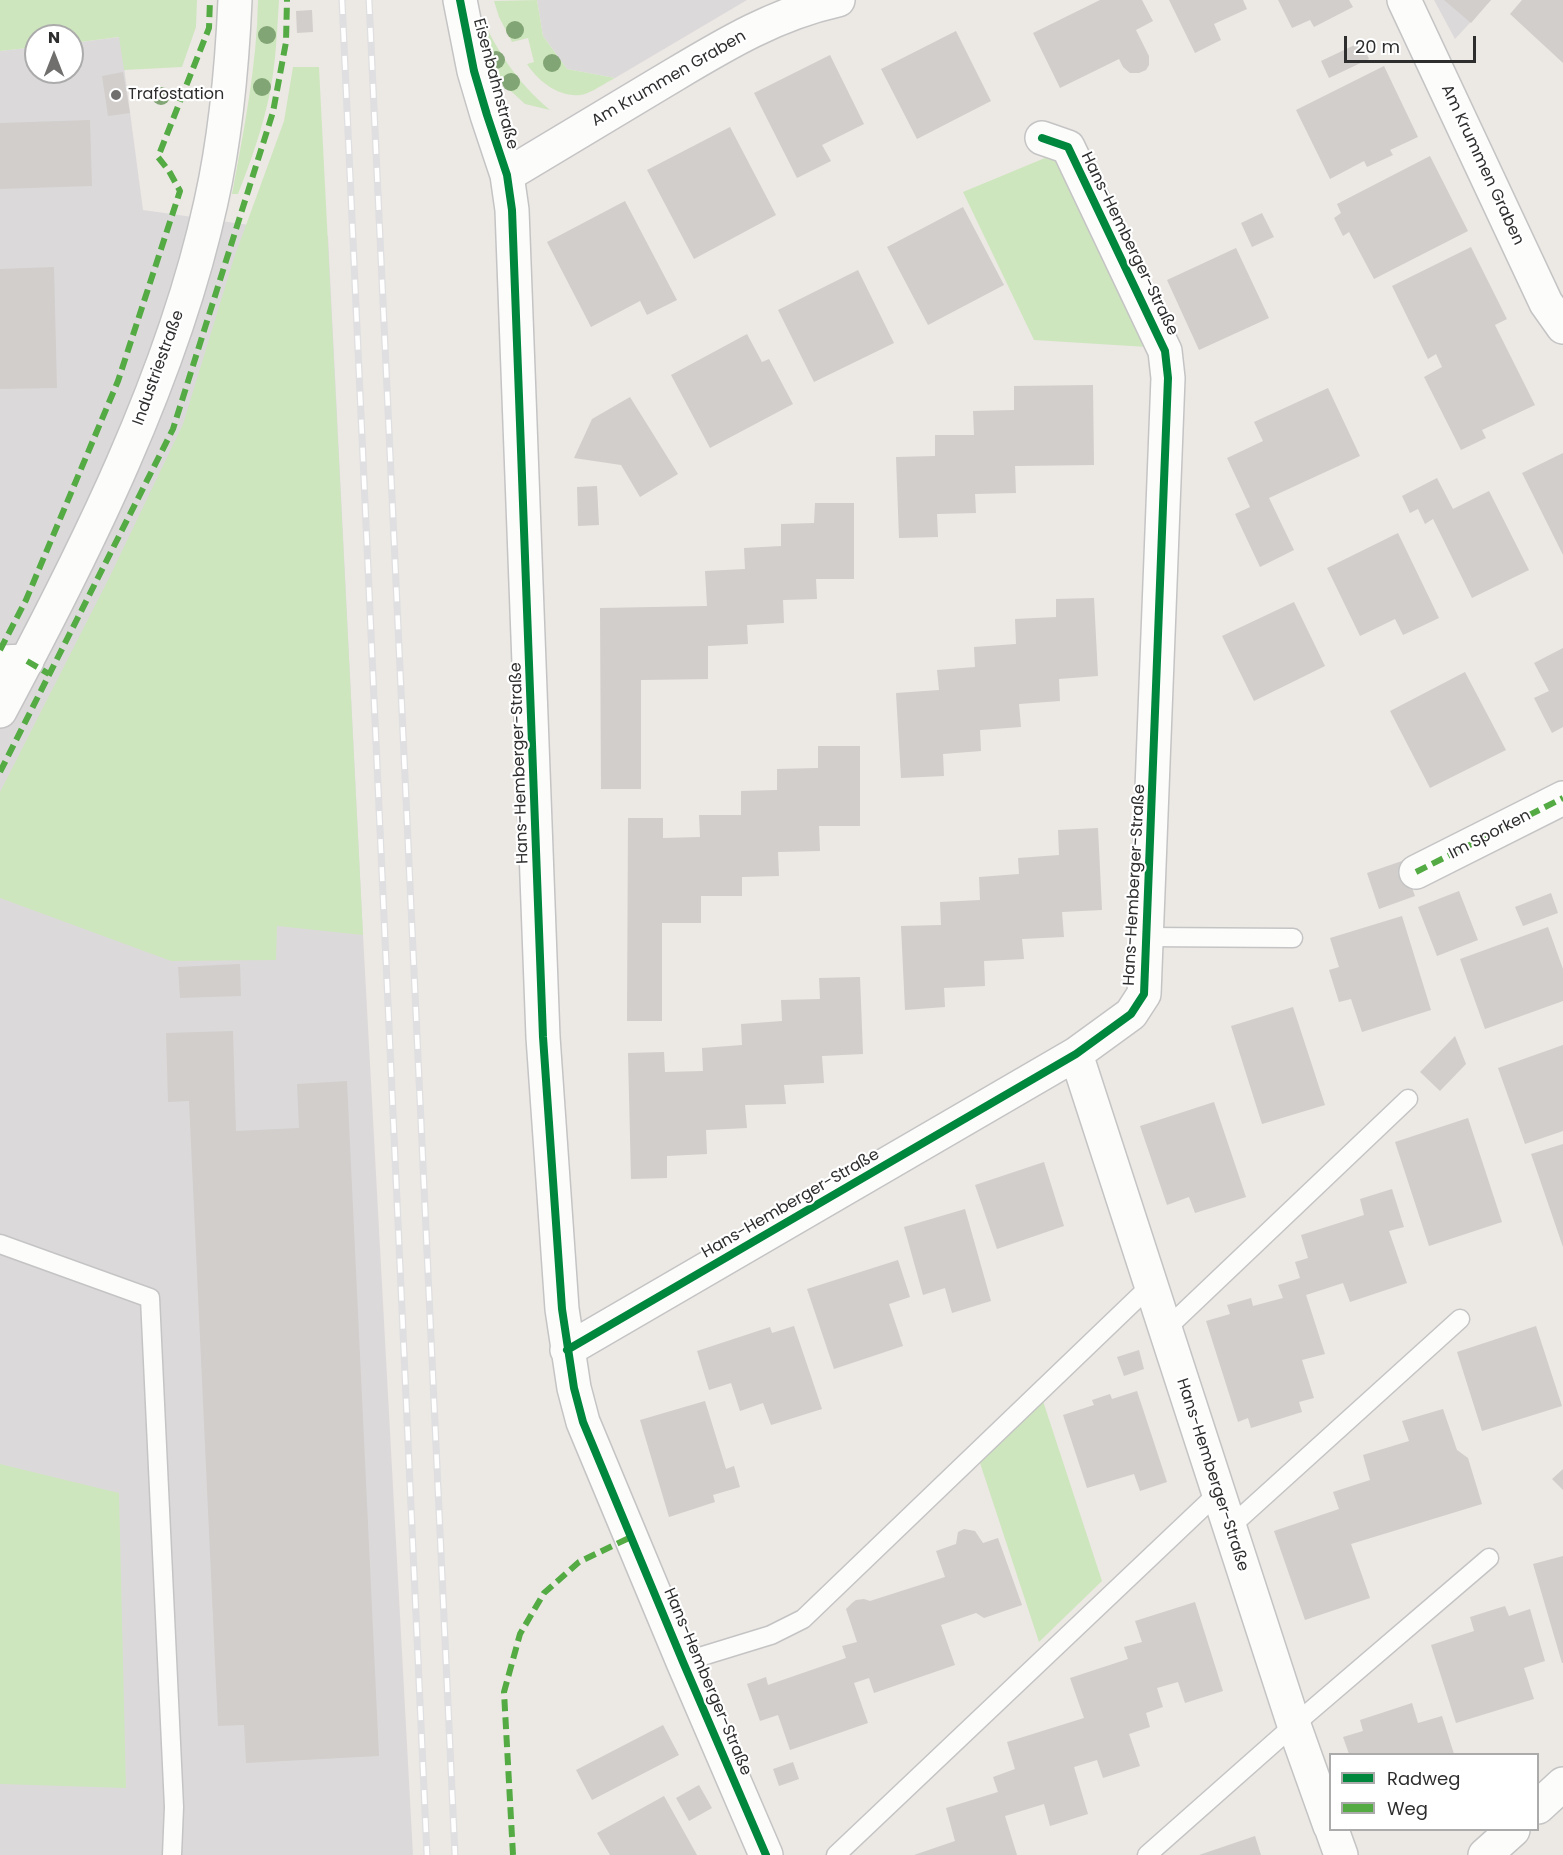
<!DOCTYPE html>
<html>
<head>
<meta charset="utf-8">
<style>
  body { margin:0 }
  #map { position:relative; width:1563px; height:1855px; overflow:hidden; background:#ece8e4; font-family:Poppins,sans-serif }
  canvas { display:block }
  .legend { position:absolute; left:1329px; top:1753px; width:210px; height:78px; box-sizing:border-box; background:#fff; border:2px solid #ababab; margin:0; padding:8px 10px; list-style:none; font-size:18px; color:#2e2e2e }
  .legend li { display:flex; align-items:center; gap:12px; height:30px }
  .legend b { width:30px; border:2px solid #ababab }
  .north { position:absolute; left:24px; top:24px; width:60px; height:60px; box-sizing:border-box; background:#fff; border:2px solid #ababab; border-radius:50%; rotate:0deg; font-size:16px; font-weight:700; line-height:24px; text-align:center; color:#2e2e2e }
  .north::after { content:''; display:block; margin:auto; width:21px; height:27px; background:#706f6e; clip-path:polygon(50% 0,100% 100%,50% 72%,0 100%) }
  .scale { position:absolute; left:1344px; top:36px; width:132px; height:27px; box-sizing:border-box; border:3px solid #2e2e2e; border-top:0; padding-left:8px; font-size:18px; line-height:21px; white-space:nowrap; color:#2e2e2e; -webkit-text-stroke:4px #fff; paint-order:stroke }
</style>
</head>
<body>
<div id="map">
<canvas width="1563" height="1855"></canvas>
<ul class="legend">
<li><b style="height:8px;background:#00873e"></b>Radweg</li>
<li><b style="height:8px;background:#54ab44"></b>Weg</li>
</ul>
<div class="north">N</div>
<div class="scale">20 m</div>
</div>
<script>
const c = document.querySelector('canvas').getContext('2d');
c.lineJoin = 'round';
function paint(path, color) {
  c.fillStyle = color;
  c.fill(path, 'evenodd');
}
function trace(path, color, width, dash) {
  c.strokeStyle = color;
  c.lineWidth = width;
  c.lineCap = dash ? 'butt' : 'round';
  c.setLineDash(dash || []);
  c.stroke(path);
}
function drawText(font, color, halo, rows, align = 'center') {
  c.font = font + ' Poppins,sans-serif';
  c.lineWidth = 4.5;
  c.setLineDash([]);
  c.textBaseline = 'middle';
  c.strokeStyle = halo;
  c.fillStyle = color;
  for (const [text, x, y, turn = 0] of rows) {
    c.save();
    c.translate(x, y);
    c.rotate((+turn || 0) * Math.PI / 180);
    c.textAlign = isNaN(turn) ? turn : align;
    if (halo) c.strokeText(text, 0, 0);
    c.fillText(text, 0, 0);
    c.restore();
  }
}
const industrial = new Path2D(`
  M537,0H747L615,78L567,69L543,36Z
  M1434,0H1491L1455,39Z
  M120,37L143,210L328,236L363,935L413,1855H0V51L36,47V72H72V43Z`);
const green = new Path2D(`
  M0,0H197L196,27L182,67L124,70L119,37L72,43V36H36V47L0,51Z
  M258,0H279C277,31 276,62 270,92C263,127 251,161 238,194H232C244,129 257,65 258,0Z
  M537,0L543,36L567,69L615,78C607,82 588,95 580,95C558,97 538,81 527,64L534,62L528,38L512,42L499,17L494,1Z
  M481,17C500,55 517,82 550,110L525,104L502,83L486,57Z
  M293,67H319L363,935L277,926L276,960L171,961L0,898V792L109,578L183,424L234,258L284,121Z
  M1057,153L1147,347L1034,340L963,192Z
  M1043,1401L1102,1581L1039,1642L980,1463Z
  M0,1464L119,1493L126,1788L0,1784Z`);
const building = new Path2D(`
  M1100,0H1142L1153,21L1136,30L1149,56V65L1146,70L1139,73H1130L1123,67L1119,59L1060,88L1033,33Z
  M1169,0H1243L1247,9L1214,24L1221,40L1195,53Z
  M1278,0H1349L1353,7L1314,27L1310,20L1292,28Z
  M1444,0H1491L1471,23Z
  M1522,0H1563V63L1510,14Z
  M312,10L313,32L297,33L296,11Z
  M956,31L991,101L917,139L881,69Z
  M1361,42L1369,59L1329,78L1321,61Z
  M830,55L864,124L822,145L831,161L797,178L754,93Z
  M1384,66L1418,137L1390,150L1393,155L1367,167L1364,161L1330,179L1296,110Z
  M123,72L130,113L108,116L102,76Z
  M90,120L92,186L0,189V123Z
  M730,127L776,215L694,259L647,170Z
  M1430,156L1468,231L1374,279L1349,232L1343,236L1334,218L1341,213L1337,204Z
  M625,201L677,300L647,315L640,301L591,327L547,242Z
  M963,207L1004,285L928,325L887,247Z
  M1262,213L1274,237L1252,247L1241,223Z
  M1471,247L1507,319L1495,325L1535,405L1482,430L1486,438L1461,450L1424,377L1442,367L1436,354L1428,359L1392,286Z
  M1236,248L1269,318L1199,350L1167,280Z
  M54,267L57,388L0,389V269Z
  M858,270L894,343L814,382L778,310Z
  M747,334L762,362L769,359L793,404L710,448L671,375Z
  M1093,385L1094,465L1015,466L1016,493L975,494L976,513L937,514L938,537L899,538L896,457L935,456V435H974L973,411L1014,410V386Z
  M1328,388L1360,456L1269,498L1294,550L1260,567L1235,514L1250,507L1227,458L1263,441L1254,422Z
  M630,397L678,474L640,497L621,465L574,458L592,419Z
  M1563,453V555L1522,473Z
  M1437,478L1453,509L1489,491L1529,570L1472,598L1433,519L1425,524L1418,509L1410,513L1402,496Z
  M597,486L599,525L578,526L577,487Z
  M815,503H854V579H816L817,599L783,600L784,623L747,625L748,644L708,646V679L641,680V789H601L600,608L707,606L705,571L745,569L744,548L781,546V524L814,523Z
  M1398,533L1439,618L1403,635L1395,619L1360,636L1327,568Z
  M1094,598L1098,676L1059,679L1060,701L1019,704L1021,727L980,730L981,751L943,754L944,776L901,778L896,693L939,690L937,670L975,667L974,647L1016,644L1015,619L1056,617V599Z
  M1294,602L1325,666L1254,701L1222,636Z
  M1563,648V727L1552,733L1534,698L1549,691L1534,663Z
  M1465,672L1506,750L1430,788L1390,711Z
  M818,746H860V826H819L820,851L778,852L779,876L742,877V896H701V923H662V1021H627L628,818H663V838L700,837L699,815H741V791L777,790V769L818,768Z
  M1098,828L1102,910L1062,912L1064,937L1022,939L1024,959L984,961L985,986L944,988L945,1007L905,1010L901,926L941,925L940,902L980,900L979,877L1019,874L1018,858L1059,855L1058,830Z
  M1402,861L1415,896L1379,909L1367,873Z
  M1459,891L1478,940L1437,956L1418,907Z
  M1551,893L1558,913L1523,926L1515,907Z
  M1402,916L1431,1010L1362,1032L1351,999L1339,1002L1329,970L1339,967L1330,938Z
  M1548,927L1563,969V1001L1485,1029L1460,959Z
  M240,964L241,996L180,998L178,967Z
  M860,977L863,1054L822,1056L824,1083L784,1085L786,1104L745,1105L747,1128L706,1130L707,1154L667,1156V1178L631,1179L628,1053L664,1052L665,1072L703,1071L702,1048L742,1045L741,1024L782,1021L781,1000L820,999L819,978Z
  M1293,1007L1325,1105L1262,1124L1231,1026Z
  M233,1031L236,1131L299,1128L297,1084L347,1081L379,1756L246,1763L244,1725L218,1726L189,1101L168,1102L166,1033Z
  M1455,1036L1466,1064L1440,1091L1420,1072Z
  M1563,1045V1131L1525,1144L1498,1068Z
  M1214,1102L1246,1197L1195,1213L1189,1197L1167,1205L1140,1126Z
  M1468,1118L1502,1222L1429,1246L1395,1142Z
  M1563,1144V1247L1531,1154Z
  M1044,1162L1064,1226L997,1249L975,1185Z
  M1392,1189L1404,1227L1389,1231L1407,1283L1350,1302L1343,1283L1306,1295L1325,1354L1302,1360L1314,1398L1299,1402L1302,1412L1251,1428L1248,1418L1238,1422L1206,1321L1230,1314L1227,1305L1251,1298L1253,1306L1283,1298L1278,1285L1300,1278L1295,1262L1308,1258L1301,1235L1364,1215L1360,1199Z
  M965,1209L991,1301L952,1313L945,1288L923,1295L904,1227Z
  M898,1260L910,1297L889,1304L903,1346L834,1369L807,1289Z
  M794,1326L822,1409L771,1425L763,1403L740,1411L731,1383L709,1390L697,1351L770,1327L772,1333Z
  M1536,1326L1562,1406L1482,1431L1457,1352Z
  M1139,1350L1144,1369L1124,1376L1117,1357Z
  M1137,1391L1167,1482L1140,1491L1134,1474L1087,1488L1063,1415L1094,1405L1092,1400L1110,1394L1112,1399Z
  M705,1401L726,1469L734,1466L740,1487L713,1495L715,1502L669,1517L640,1420Z
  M1443,1409L1457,1450L1468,1458L1482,1504L1351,1544L1370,1598L1305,1620L1274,1531L1339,1509L1333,1492L1370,1480L1363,1455L1409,1441L1402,1421Z
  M1563,1469V1490L1552,1479Z
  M964,1529L975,1531L983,1543L998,1538L1022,1605L984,1618L976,1613L941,1625L955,1665L874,1693L869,1678L854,1683L868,1723L790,1750L778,1715L760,1721L747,1684L766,1677L768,1685L846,1658L842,1646L857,1642L846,1609L852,1603L856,1600L864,1599L870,1601L945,1577L936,1551L956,1544L958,1532Z
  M1563,1556V1663H1562L1533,1564Z
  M1195,1602L1223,1691L1185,1703L1178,1682L1157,1688L1163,1707L1146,1713L1150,1727L1129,1734L1140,1766L1103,1778L1097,1760L1074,1767L1088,1814L1050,1826L1044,1804L1005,1816L1017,1855H914L955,1841L946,1808L998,1792L993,1777L1015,1769L1007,1742L1084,1718L1070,1678L1128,1659L1124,1647L1142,1642L1135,1621Z
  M1505,1606L1509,1616L1530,1609L1545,1661L1524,1668L1534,1699L1456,1723L1431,1645L1474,1631L1470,1617Z
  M1412,1703L1418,1723L1442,1716L1454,1754H1349L1343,1737L1363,1731L1360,1720Z
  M663,1725L679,1755L592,1800L576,1770Z
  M793,1762L799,1779L779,1786L773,1769Z
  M699,1785L712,1808L689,1821L676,1798Z
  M664,1796L697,1855H610L597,1833Z
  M1255,1836L1261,1855H1199Z`);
const lane = new Path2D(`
  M1146,937L1293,938
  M0,1244L150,1298L174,1807L172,1855
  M1165,1330L1408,1099
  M1229,1528L1460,1319
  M683,1662L771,1635L803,1619L1150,1286
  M836,1855L1218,1493
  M1147,1855L1294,1725L1489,1558`);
const street = new Path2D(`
  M460,0L474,71L487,115L507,175L512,210L543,1037L562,1309L574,1388L583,1422L683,1662L766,1855
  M1404,0L1546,303L1563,327
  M507,175C557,145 607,115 657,85C716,50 770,15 838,0
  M0,662L27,661
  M1416,872L1563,798
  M1076,1054L1294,1725L1330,1826
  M567,1350L1076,1054L1131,1014L1144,994L1168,378L1165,351L1068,147L1042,138
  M1538,1807L1563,1784
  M1332,1830L1341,1855
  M1485,1855L1513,1830`);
const secondary = new Path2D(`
  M0,711C84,554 173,377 211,202C226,135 232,68 235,0`);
const rail = new Path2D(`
  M342,0L427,1855
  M369,0L455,1855`);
const quiet = new Path2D(`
  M0,650L26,600L118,381L180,191L169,171L158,157L209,28L210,0
  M27,661L49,674
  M0,772L173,429L273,112L286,42L287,0
  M1416,872L1563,798
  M513,1855L504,1692L520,1634L544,1593L579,1562L631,1537`);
const cycleway = new Path2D(`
  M460,0L474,71L487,115L507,175L512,210L543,1037L562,1309L574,1388L583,1422L683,1662L766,1855
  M567,1350L1076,1054L1131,1014L1144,994L1168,378L1165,351L1068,147L1042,138`);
const trees = [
  [515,30],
  [267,35],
  [496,60],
  [552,63],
  [511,82],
  [262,87],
  [161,96]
];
const markers = [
  [116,95,6,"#706f6e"]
];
const streetNames = [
  ["Am Krummen Graben",669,79,-30],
  ["Eisenbahnstraße",495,84,75],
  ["Am Krummen Graben",1482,165,65],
  ["Hans-Hemberger-Straße",1129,244,64],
  ["Industriestraße",159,368,-70],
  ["Hans-Hemberger-Straße",520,763,-92],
  ["Im Sporken",1490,835,-27],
  ["Hans-Hemberger-Straße",1135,885,-87],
  ["Hans-Hemberger-Straße",791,1204,-30],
  ["Hans-Hemberger-Straße",1212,1475,72],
  ["Hans-Hemberger-Straße",707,1682,67]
];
const poiNames = [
  ["Trafostation",128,95]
];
paint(industrial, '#dcd9db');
paint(green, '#cee6be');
paint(building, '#d1cecb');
trace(lane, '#c5c4c5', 21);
trace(street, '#c5c4c5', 36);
trace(secondary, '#c5c4c5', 36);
trace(lane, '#fcfcfb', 18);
trace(street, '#fcfcfb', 33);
trace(secondary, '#fcfcfb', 33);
trace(rail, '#dfdfe1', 7);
trace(rail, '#fff', 4.5, [14]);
trace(quiet, '#54ab44', 6, [12, 6]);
trace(cycleway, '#00873e', 8);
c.fillStyle = '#82a575';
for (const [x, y] of trees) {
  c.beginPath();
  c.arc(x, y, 9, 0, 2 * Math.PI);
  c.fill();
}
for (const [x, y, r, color] of markers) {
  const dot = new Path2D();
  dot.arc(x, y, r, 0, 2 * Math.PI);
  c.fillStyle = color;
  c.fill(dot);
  trace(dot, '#fff', 2);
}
drawText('16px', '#2e2e2e', '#fff', streetNames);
drawText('16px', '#2e2e2e', '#fff', poiNames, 'left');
</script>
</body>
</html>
